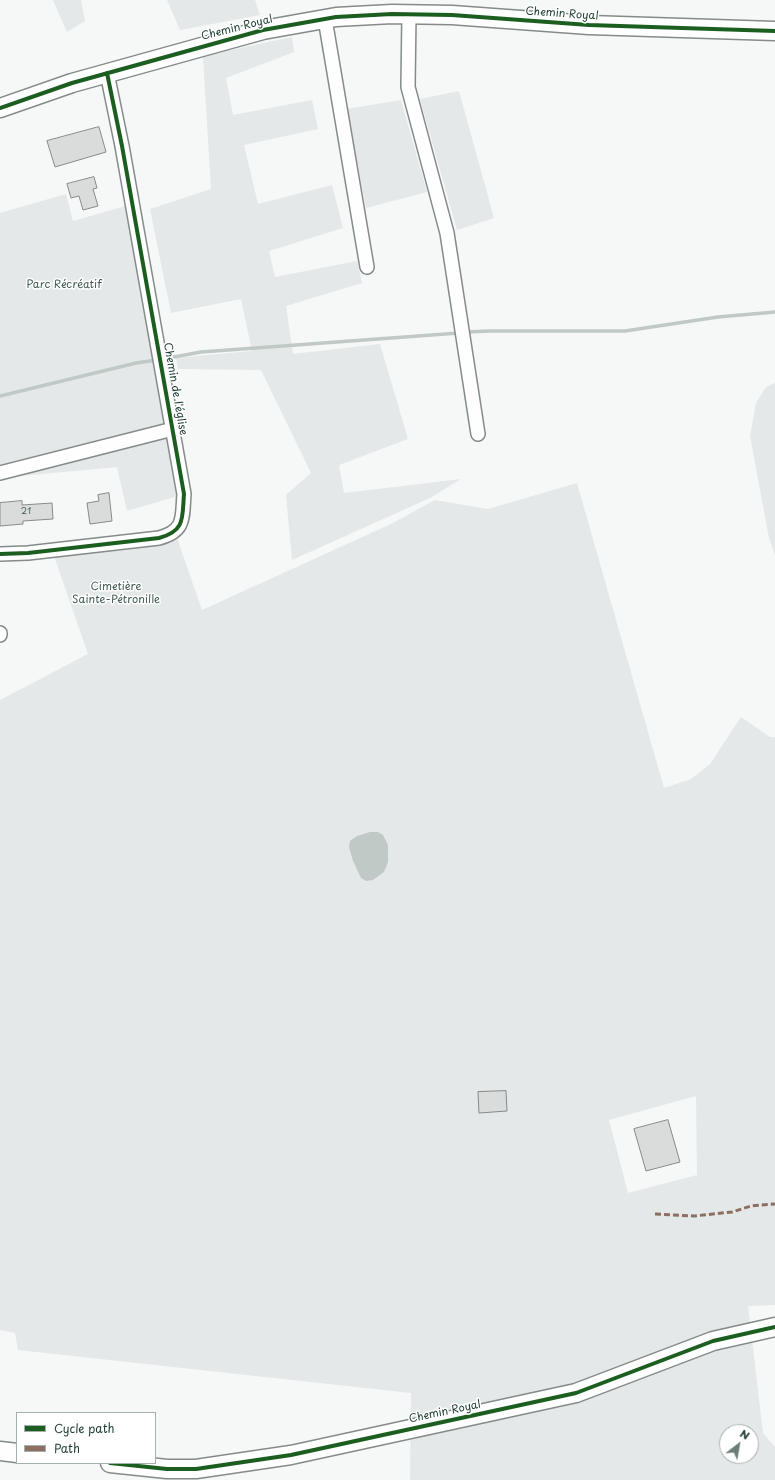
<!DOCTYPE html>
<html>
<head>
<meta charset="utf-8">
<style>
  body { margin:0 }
  #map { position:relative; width:775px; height:1480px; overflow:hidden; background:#f6f7f7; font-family:"Playpen Sans",sans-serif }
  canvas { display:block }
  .legend { position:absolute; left:16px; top:1412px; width:140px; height:52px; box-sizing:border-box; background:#fff; border:1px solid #a5b1ae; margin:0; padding:5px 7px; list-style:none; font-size:12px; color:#1f3d34 }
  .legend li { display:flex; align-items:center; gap:8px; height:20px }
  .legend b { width:20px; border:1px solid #a5b1ae }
  .north { position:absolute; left:719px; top:1424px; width:40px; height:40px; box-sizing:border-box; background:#fff; border:1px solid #a5b1ae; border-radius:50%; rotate:31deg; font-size:11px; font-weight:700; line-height:16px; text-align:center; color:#1f3d34 }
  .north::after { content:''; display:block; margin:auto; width:14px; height:18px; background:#6a7e78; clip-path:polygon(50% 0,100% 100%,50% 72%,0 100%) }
</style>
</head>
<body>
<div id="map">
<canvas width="775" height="1480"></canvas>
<ul class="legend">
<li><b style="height:5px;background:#1b5e20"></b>Cycle path</li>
<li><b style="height:5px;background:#8d6e63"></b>Path</li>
</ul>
<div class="north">N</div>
</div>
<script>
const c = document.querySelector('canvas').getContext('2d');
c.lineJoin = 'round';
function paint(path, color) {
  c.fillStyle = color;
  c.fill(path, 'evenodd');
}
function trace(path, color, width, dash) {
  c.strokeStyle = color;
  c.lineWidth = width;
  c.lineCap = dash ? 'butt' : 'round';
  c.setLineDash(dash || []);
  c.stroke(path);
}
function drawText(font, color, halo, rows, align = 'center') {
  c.font = font + ' "Playpen Sans",sans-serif';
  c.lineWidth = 3;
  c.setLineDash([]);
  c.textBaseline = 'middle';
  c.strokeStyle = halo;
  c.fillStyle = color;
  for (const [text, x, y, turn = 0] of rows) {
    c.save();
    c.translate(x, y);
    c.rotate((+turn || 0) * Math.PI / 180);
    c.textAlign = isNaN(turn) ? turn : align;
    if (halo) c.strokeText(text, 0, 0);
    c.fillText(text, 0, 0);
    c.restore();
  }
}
const green = new Path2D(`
  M53,0H81L85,21L67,32Z
  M167,0H255L260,15L180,30Z
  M292,37L294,52L226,78L233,115L312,100L318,129L244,145L258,204L332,185L343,228L269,251L275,277L357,261L362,283L286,306L293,354L380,344L408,439L339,465L344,493L461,479L430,498L292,560L286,495L311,473L261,370L178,369L176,358L252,351L241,299L171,313L150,209L211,189L203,56Z
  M459,91L494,218L457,230L420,99Z
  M401,100L427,192L366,208L347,109Z
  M66,194L73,221L129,205L154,343L178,496L127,511L117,467L0,478V213Z
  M775,383V555L769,538L750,436L756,403L766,387Z
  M577,483L664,788L691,779L710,764L741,717L770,737H775V1305L748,1306L763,1433L775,1447V1480H410L411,1393L18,1350L15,1333L0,1330V700L88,654L54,556L177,538L202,610L391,524L435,500L488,509ZM696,1096L697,1175L628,1193L609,1120ZM727,1432H751V1456H727Z`);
const water = new Path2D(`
  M370,832H378L383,835L388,845V862L384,872L373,880L366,881L361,878L353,861L349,847L350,841L357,836Z`);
const stream = new Path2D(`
  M465,332L490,331H625L718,317L775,312
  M163,359L201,352L459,333
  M0,396L136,363L157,360`);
const building = new Path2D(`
  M99,127L106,152L55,167L47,141Z
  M94,177L97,188L93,189L98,206L83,210L79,196L71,198L67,184Z
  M109,493L112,521L90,524L87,503L99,501L98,495Z
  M22,501V505L52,503L53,519L23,521V524L0,526V503Z
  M506,1091L507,1111L479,1113L478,1092Z
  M668,1120L680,1162L646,1171L634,1129Z`);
const minor = new Path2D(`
  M409,14L408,87L447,233L478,434
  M325,19L367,267
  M0,473L173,429
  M0,554L28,553L159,538C186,531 182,517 184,494L122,146L107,73
  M0,633V635`);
const secondary = new Path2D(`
  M0,108L72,83L263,30L336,17L392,14L452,15L589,25L775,31
  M0,1451L17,1453
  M110,1463L167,1469H196L291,1455L576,1393L713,1341L775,1327`);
const quiet = new Path2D(`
  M655,1214L694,1216L732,1212L751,1206L775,1204`);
const cycleway = new Path2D(`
  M0,108L72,83L263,30L336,17L392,14L452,15L589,25L775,31
  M0,554L28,553L159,538C186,531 182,517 184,494L122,146L107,73
  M110,1463L167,1469H196L291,1455L576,1393L713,1341L775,1327`);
const numberNames = [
  ["21",26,512]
];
const streetNames = [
  ["Chemin Royal",562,14,4],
  ["Chemin Royal",237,28,-14],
  ["Chemin de l'église",175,389,80],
  ["Chemin Royal",445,1412,-12]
];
const parkNames = [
  ["Parc Récréatif",64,285],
  ["Cimetière",116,587],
  ["Sainte-Pétronille",116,600]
];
paint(green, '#e4e8e8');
paint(water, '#c1c9c6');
trace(stream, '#c1c9c6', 3.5);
paint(building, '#dadcdc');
trace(building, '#858b8a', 1);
trace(minor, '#858b8a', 16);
trace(secondary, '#858b8a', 21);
trace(minor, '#fefefe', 13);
trace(secondary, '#fefefe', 18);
trace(quiet, '#8d6e63', 3, [6, 3]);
trace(cycleway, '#1b5e20', 4);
drawText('9px', '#4e655e', null, numberNames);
drawText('11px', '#1f3d34', '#fff', streetNames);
drawText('11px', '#445d55', '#fff', parkNames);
</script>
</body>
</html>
